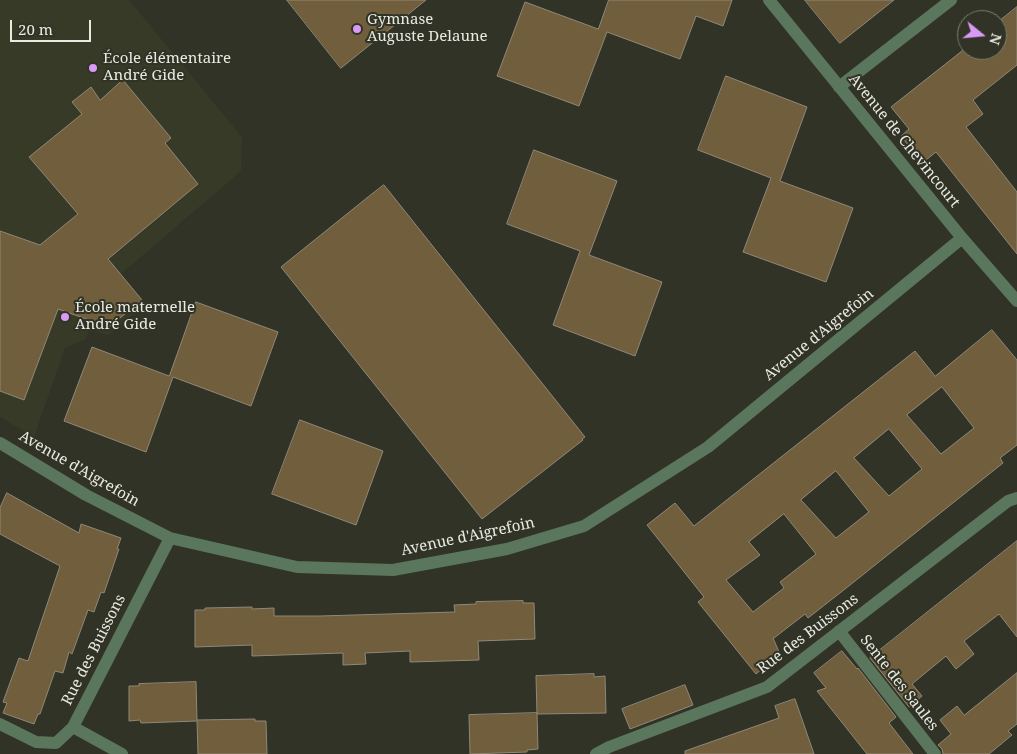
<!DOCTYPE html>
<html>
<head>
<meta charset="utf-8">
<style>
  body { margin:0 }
  #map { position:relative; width:1017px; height:754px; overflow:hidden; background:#313326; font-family:"Noto Serif",serif }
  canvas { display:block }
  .north { position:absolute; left:957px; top:10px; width:50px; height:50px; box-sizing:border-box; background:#313326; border:1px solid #7b7d71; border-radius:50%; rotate:107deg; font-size:14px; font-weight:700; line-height:20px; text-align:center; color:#e9ebe2 }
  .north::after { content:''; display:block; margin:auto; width:18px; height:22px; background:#d99af7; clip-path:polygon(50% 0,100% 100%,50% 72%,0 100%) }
  .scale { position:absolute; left:10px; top:20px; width:81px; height:22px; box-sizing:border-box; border:2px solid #e9ebe2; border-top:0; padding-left:6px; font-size:15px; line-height:18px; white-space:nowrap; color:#e9ebe2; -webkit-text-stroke:4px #313326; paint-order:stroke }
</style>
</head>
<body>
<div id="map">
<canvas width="1017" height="754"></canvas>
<div class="north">N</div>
<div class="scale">20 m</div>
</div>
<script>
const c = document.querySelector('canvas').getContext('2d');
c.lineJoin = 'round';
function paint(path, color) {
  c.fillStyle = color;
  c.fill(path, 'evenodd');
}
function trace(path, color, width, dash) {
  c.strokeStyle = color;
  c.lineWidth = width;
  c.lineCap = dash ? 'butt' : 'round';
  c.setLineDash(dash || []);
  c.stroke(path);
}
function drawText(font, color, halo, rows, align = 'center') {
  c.font = font + ' "Noto Serif",serif';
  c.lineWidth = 4;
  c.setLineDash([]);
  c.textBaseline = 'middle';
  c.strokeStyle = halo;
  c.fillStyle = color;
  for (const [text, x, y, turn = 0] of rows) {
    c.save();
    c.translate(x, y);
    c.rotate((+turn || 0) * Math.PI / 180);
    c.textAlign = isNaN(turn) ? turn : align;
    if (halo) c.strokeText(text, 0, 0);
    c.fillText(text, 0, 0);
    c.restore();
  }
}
const built = new Path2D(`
  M0,0H129L242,137L241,171L121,274L146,305L108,335L89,330L86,339L65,348L34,437L0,417Z`);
const building = new Path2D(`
  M287,0H426L341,68Z
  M609,0H732L723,26L696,16L680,59L607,32L579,106L497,76L525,2L598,29Z
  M805,0H894L840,43Z
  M1017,7V65L973,100L983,114L966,127L1017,192V254L936,152L922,163L901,136L909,129L891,107L967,47V50H997V23Z
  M726,76L807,107L780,181L853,208L826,282L743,252L771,178L698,150Z
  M123,80L171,138L165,143L198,184L108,259L142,300L109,327L58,309L24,400L0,391V231L40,245L78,214L29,157L82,114L72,102L91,87L100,100Z
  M534,150L617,181L589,255L662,282L635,356L553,325L580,251L507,224Z
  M384,185L585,437L582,439L583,440L482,519L281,267L368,197Z
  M196,302L278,332L251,406L173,377L146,452L64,421L92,347L169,376Z
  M992,330L1017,360V445L1000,458L1003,463L845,589L808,618L805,614L774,638H773L780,654L756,674L698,602L704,597L647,525L675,503L694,526L915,351L935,376ZM942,387L974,428L941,454L907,415ZM889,429L922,469L889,496L854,458ZM836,471L869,512L836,538L801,500ZM784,514L816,554L780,582L784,588L753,612L726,580L760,555L749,542Z
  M300,420L383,451L356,525L272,494Z
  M7,493L79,533L81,524L121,538L117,549H119L104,593L101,592L94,612L88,610L72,654L69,652L63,673L55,671L40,714H38L34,724L3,713L7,703L3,702L19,658L28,661L60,566L0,534V508Z
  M1017,541V637L999,614L964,641L974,654L956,669L946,656L912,684L922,696L909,707L870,658Z
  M523,601V603H534L535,639L478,641L479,660L410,662V651L365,653L366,664L343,665V653L252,656V645L195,647V610H205V608L252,607V609L274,608V616H320L455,612L454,605L476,604V602Z
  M842,651L857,669L858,668L896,717L889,723L913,754H867L817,691L826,688L814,673Z
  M1017,673V724L1008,731L1012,735L989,754H943L942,749L938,745L951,734L940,720L957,706L964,715Z
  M594,674V677L605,676L606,713L537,714L536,676Z
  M196,682L197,720L255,719V721H266L267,754H198L197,721L141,723L140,720L129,721V686H139V684Z
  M685,685L693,705L630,729L622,709Z
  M795,699L814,754H685V751L779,718L775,706Z
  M537,713L538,749L527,750V752L470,754L469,715Z`);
const minor = new Path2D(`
  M769,0L962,238L1017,301
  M839,87L951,0
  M0,443L86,495L170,538L297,567L393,570L507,549L584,526L708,447L962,238
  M839,631L935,754
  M0,724L36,742L56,743L73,727L170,538
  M73,727L122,754
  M596,754L609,747L767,687L1008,501L1017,498`);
const markers = [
  [357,29,5,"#d99af7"],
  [93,68,5,"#d99af7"],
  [65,317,5,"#d99af7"]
];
const poiNames = [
  ["Gymnase",367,20],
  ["Auguste Delaune",367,37],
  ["École élémentaire",103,59],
  ["André Gide",103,76],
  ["École maternelle",75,308],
  ["André Gide",75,325]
];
const streetNames = [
  ["Avenue de Chevincourt",904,141,51],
  ["Avenue d'Aigrefoin",819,335,-39],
  ["Avenue d'Aigrefoin",79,469,30],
  ["Avenue d'Aigrefoin",468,537,-12],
  ["Rue des Buissons",808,634,-37],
  ["Rue des Buissons",94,650,-63],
  ["Sente des Saules",899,683,52]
];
paint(built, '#373a26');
paint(building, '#705e3d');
trace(building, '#908879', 1);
trace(minor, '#5a775d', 12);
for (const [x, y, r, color] of markers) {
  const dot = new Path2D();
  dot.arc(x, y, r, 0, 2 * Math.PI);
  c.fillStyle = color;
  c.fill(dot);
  trace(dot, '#313326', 2);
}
drawText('15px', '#e9ebe2', '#313326', poiNames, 'left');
drawText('15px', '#e9ebe2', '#313326', streetNames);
</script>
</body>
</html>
